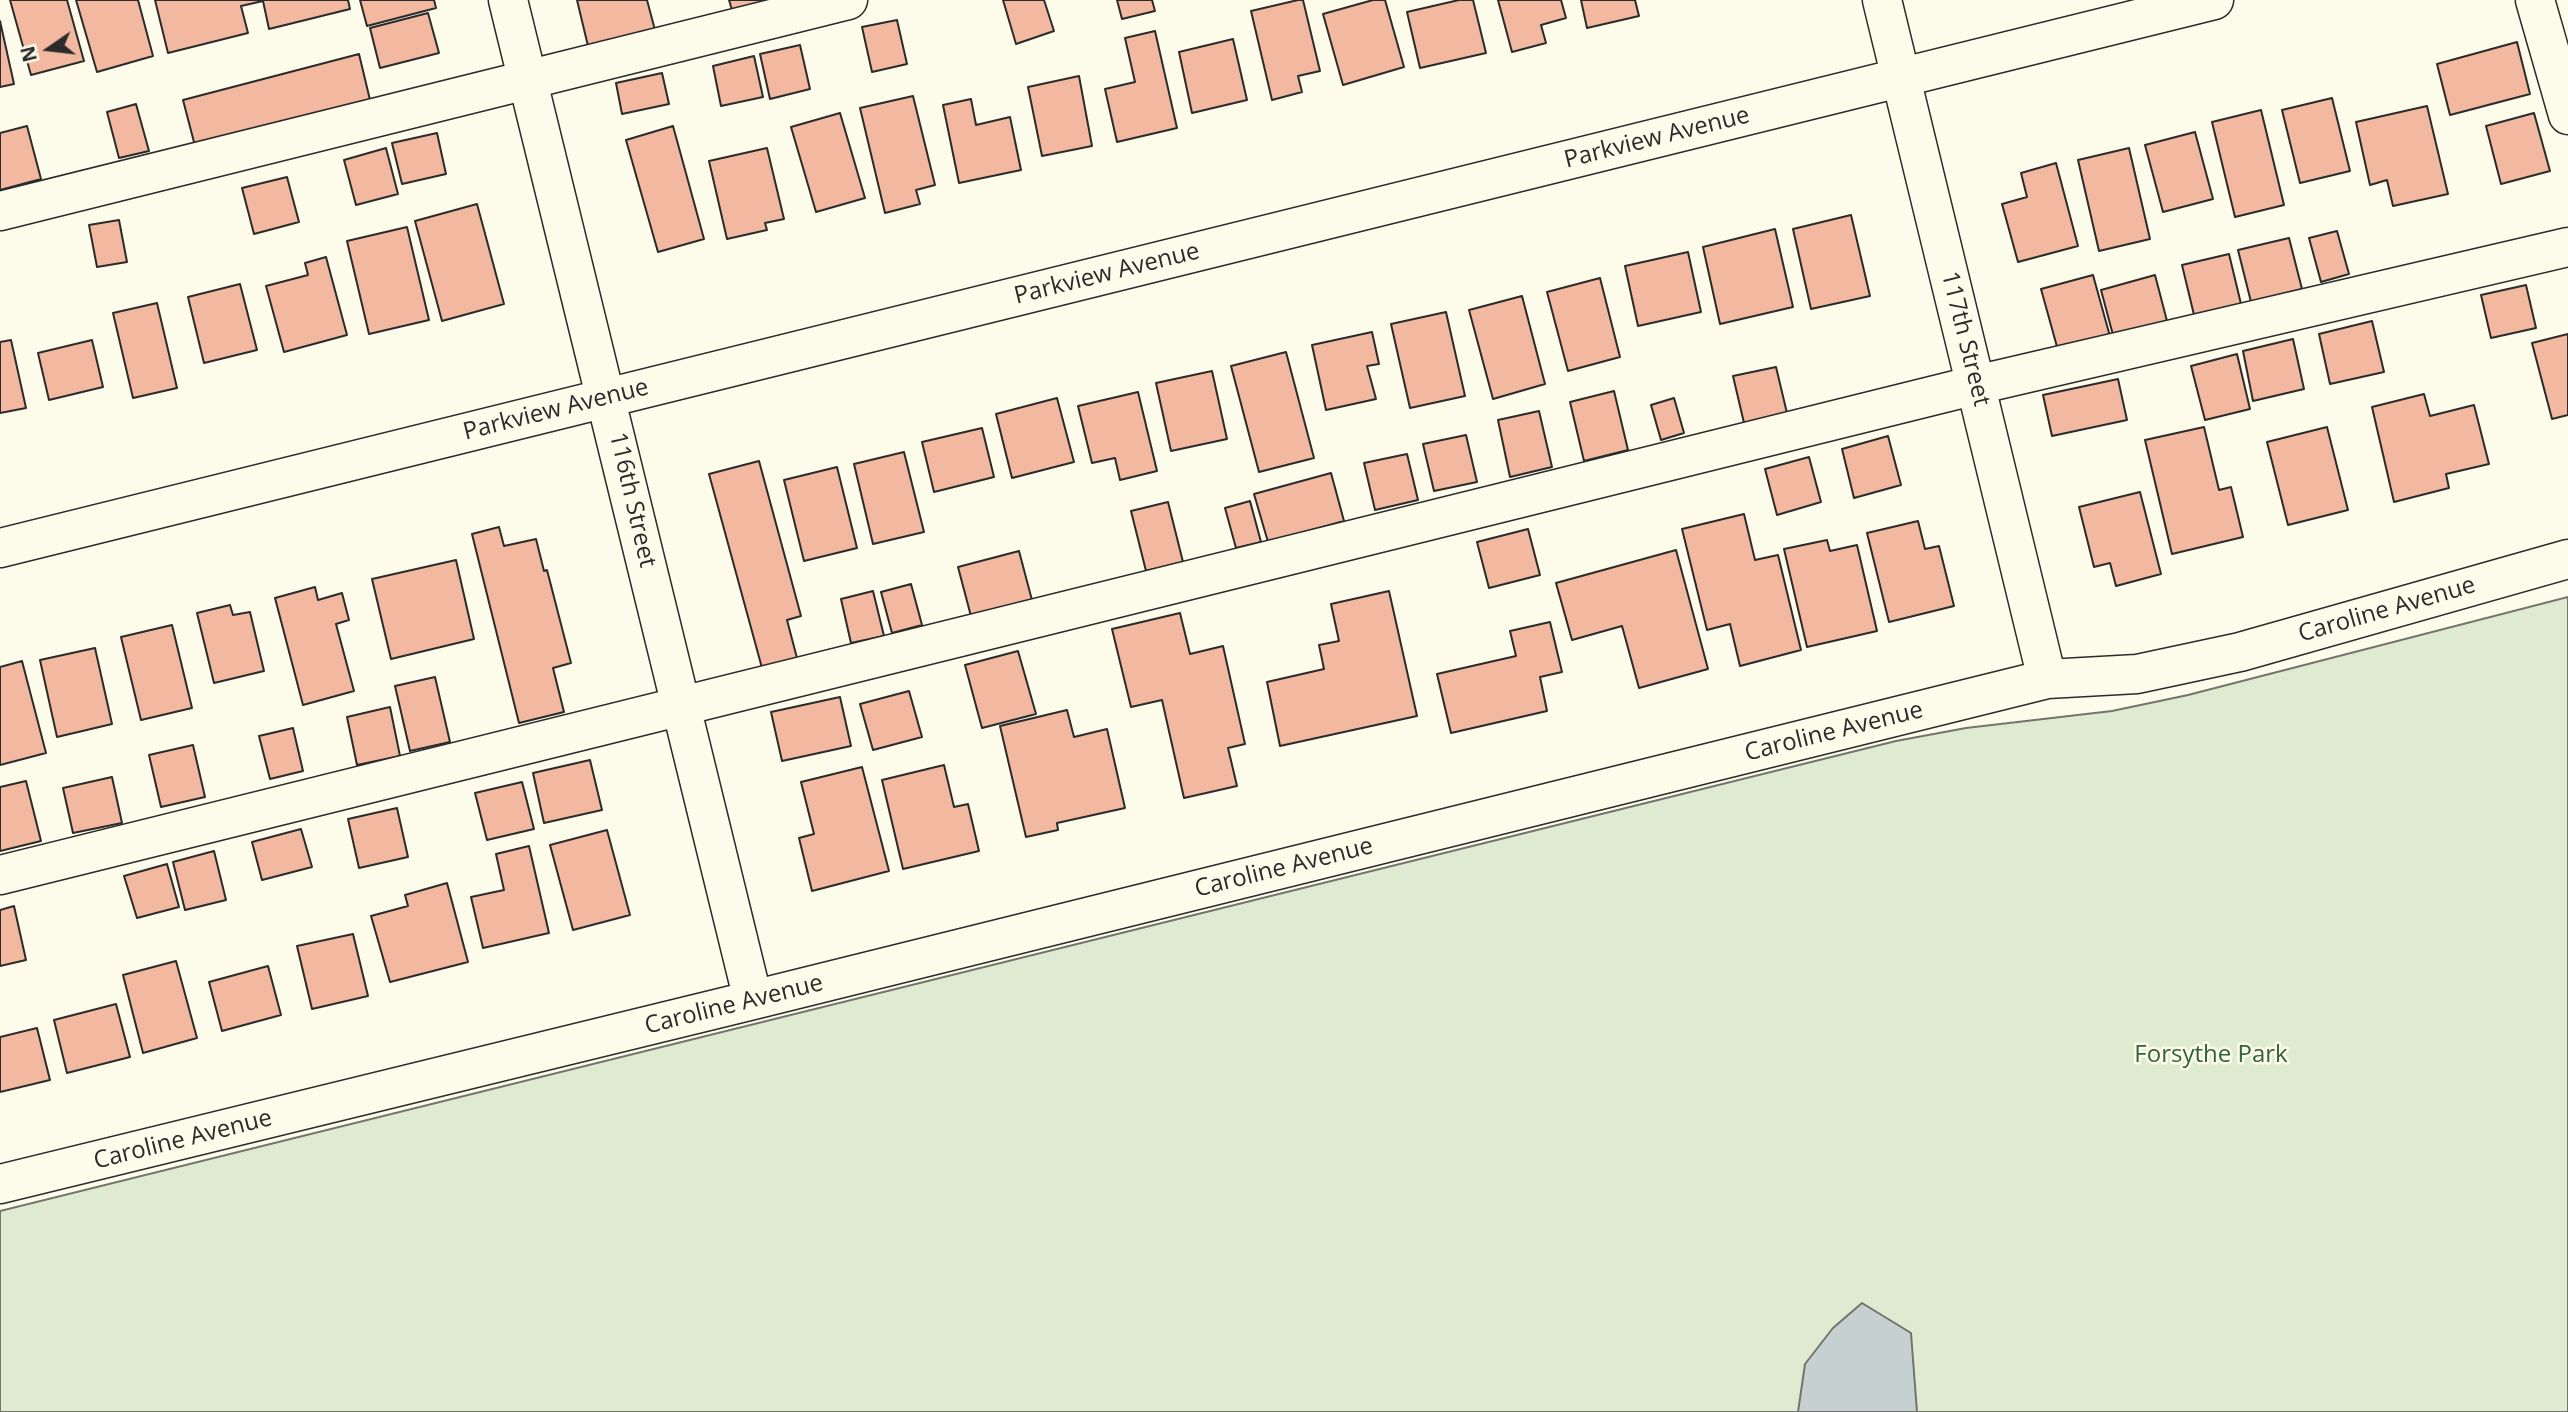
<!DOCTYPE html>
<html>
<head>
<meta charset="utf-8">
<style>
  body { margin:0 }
  #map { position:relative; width:2568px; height:1412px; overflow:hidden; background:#fdfbea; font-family:"Open Sans",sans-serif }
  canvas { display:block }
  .north { position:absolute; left:14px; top:14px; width:70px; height:70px; -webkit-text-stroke:5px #fdfbea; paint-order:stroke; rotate:256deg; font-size:19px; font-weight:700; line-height:28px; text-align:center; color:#2b2b2b }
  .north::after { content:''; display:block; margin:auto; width:24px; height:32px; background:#2b2b2b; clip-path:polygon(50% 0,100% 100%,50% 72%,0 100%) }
</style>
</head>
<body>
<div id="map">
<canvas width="2568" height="1412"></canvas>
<div class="north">N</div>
</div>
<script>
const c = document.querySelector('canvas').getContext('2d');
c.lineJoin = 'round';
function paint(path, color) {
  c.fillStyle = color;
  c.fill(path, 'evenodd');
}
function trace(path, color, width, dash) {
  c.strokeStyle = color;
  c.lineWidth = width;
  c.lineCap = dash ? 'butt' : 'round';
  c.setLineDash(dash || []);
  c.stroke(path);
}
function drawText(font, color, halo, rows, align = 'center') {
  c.font = font + ' "Open Sans",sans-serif';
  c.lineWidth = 5;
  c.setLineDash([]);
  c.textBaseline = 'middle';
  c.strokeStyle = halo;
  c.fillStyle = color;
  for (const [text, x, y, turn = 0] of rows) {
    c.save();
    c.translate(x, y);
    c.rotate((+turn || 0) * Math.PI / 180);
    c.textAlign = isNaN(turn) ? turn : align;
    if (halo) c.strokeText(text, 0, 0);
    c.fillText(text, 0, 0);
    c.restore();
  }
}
const green = new Path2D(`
  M2568,597V1412H0V1211L1896,741L1966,728L2112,711L2188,695Z`);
const water = new Path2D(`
  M1862,1303L1911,1333L1917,1412H1798L1805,1364L1833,1328Z`);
const building = new Path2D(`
  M10,0H67L84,61L31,75Z
  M76,0H138L153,56L97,72Z
  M155,0H348L350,9L269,29L263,1L241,6L248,33L168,53Z
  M360,0H434L436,8L367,26Z
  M577,0H647L655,30L588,46Z
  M729,0H774L732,10Z
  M1003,0H1044L1054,31L1016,44Z
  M1117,0H1152L1155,11L1122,19Z
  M1298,0H1303L1320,71L1298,76L1302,92L1272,100L1251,11Z
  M1373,0H1385L1404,67L1343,85L1323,14Z
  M1459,0H1473L1486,53L1420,68L1407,12Z
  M1498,0H1561L1566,18L1541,25L1546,43L1512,52Z
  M1581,0H1635L1639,16L1587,28Z
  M428,13L439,53L380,68L370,28Z
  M897,20L907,64L872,72L862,27Z
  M0,21L14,84L0,87Z
  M1155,31L1177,128L1117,142L1105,89L1135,82L1125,38Z
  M1233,39L1247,100L1192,113L1179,52Z
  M2517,42L2530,94L2450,115L2437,64Z
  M800,45L810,89L770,99L760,54Z
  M359,54L370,100L195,146L183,100Z
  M754,56L763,97L721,106L713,66Z
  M662,73L669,104L622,114L616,83Z
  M1079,76L1092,146L1042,156L1028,87Z
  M913,96L935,185L916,190L920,204L885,213L860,108Z
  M2332,98L2350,171L2300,183L2282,110Z
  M971,99L976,125L1010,117L1021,170L959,183L943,105Z
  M136,104L149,151L119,158L107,112Z
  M2427,106L2448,194L2393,206L2387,180L2370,185L2356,122Z
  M2261,110L2284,205L2235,217L2212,122Z
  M840,113L865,198L816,212L791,127Z
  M2534,113L2550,171L2501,184L2486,126Z
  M27,126L41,179L0,190V133Z
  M673,126L704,239L658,252L626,140Z
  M2195,132L2213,199L2163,212L2145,145Z
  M437,133L446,174L402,184L392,143Z
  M386,148L398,194L356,205L344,160Z
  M767,148L784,219L765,223L767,230L727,239L709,161Z
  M2129,148L2150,239L2099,251L2078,160Z
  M2056,163L2078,246L2018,262L2002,204L2027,197L2021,173Z
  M287,177L299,222L254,234L242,188Z
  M477,204L504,304L442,321L415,221Z
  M1851,215L1870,296L1811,309L1793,229Z
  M119,220L127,262L97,267L89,225Z
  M407,227L429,320L369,334L347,241Z
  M1775,229L1793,307L1720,324L1703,247Z
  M2337,231L2349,274L2321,282L2309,238Z
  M2289,238L2302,289L2251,302L2238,250Z
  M1688,252L1701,312L1638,326L1625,266Z
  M2229,254L2241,304L2194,315L2182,265Z
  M326,257L347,335L284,352L266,286L308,275L305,263Z
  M2093,275L2111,340L2059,354L2041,289Z
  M2155,275L2167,321L2113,335L2101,290Z
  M1600,278L1620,357L1568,371L1547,292Z
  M240,284L257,350L204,363L188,297Z
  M2526,285L2536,328L2491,338L2481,295Z
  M1522,296L1545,384L1493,399L1469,310Z
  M157,303L177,388L133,398L113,313Z
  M1446,312L1465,396L1410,408L1391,324Z
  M2372,321L2384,372L2330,384L2319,334Z
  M1372,332L1379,364L1367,366L1376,399L1326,410L1312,345Z
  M2568,334V415L2552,419L2532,343Z
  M2293,339L2304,389L2253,401L2243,351Z
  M11,340L26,408L0,413V342Z
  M92,340L103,387L49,400L38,353Z
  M1286,352L1314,458L1259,472L1231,366Z
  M2237,354L2250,409L2205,420L2191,366Z
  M1776,367L1787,413L1744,423L1733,376Z
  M1212,371L1227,439L1171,451L1156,383Z
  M2118,379L2127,420L2052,436L2043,395Z
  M1614,391L1628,450L1584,461L1570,402Z
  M1138,392L1157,471L1120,480L1115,458L1092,463L1078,406Z
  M2424,394L2430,416L2474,405L2489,464L2446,474L2449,488L2394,502L2372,407Z
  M1057,398L1074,462L1012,478L996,414Z
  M1674,398L1684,433L1661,440L1651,405Z
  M1539,411L1552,467L1510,477L1498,420Z
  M2204,427L2219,490L2231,487L2243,537L2172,554L2145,440Z
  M2327,427L2348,510L2288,525L2267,442Z
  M982,428L994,477L934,492L922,442Z
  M1466,435L1477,482L1434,491L1423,444Z
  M1888,436L1901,485L1854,498L1842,449Z
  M904,452L924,532L873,544L854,464Z
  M1407,454L1418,500L1375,510L1364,463Z
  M1809,457L1821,502L1777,515L1765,469Z
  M759,461L801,616L787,620L797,658L762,668L709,474Z
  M837,467L857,548L804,561L784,480Z
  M1331,473L1344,521L1268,542L1254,494Z
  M2140,492L2161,574L2116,586L2110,563L2094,567L2079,507Z
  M1250,501L1261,542L1236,548L1225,508Z
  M1168,502L1183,562L1146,571L1131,511Z
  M1744,514L1755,560L1778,555L1801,650L1740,666L1730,624L1707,630L1682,529Z
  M1918,521L1925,549L1939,546L1954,606L1889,622L1867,533Z
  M499,527L504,546L536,539L544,571L547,570L571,663L553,668L564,712L519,723L472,534Z
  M1528,529L1540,575L1489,588L1477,542Z
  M1827,540L1830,551L1857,545L1877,631L1807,647L1784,549Z
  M1676,550L1708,669L1639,688L1622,626L1572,640L1556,583Z
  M1019,551L1033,604L972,620L958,567Z
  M456,560L474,639L391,659L372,579Z
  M911,584L922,625L892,633L881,592Z
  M315,587L318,600L342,593L349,620L336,624L354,691L303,705L275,598Z
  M873,591L884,636L851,643L841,599Z
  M1389,591L1417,716L1280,746L1267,682L1324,669L1319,645L1339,641L1331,604Z
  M230,605L233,615L250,612L264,671L214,683L197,613Z
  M1180,613L1190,654L1223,646L1245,744L1228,748L1237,786L1184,798L1162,700L1131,707L1112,629Z
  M1550,622L1562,672L1540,677L1547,711L1451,733L1437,674L1516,656L1510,631Z
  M172,625L192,708L141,720L121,637Z
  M95,648L112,724L57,737L40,660Z
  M1018,651L1036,714L982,728L965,665Z
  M22,661L46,753L0,765V667Z
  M435,677L450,742L410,751L395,686Z
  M909,691L922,737L873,750L860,704Z
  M840,697L851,746L782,761L771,712Z
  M390,707L400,756L357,765L347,717Z
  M1067,710L1074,737L1107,729L1125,808L1057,823L1058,830L1026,837L1000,726Z
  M293,728L303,771L270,779L259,736Z
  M193,745L205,797L161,807L149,755Z
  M590,760L602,810L544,823L533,773Z
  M944,765L954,807L968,804L979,851L903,869L882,780Z
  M862,767L889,871L812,891L799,838L814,834L801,782Z
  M112,777L122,823L73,833L63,788Z
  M26,781L41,841L0,851V787Z
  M522,782L534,829L487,840L475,793Z
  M397,808L408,857L359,868L348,819Z
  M301,829L312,867L262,880L252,842Z
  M607,830L630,915L573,930L550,845Z
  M529,846L549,933L483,948L471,897L504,890L496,854Z
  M214,851L226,900L185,910L173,862Z
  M167,864L179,907L137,918L124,876Z
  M447,883L468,962L390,982L371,916L408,906L405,895Z
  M14,906L26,960L0,966V910Z
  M353,934L368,996L312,1009L297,946Z
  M176,961L197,1038L143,1053L123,975Z
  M268,966L281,1015L222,1031L209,982Z
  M116,1004L130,1057L67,1073L54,1020Z
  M37,1028L50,1080L0,1092V1037Z`);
const minor = new Path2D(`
  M508,0L753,1000
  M1882,0L2047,679
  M2535,0L2568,115
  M0,211L848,0
  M0,548L2214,0
  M0,875L1976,385L2568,247
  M0,1184L753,1000L2047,679L2137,674L2240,652L2568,559`);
const streetNames = [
  ["Parkview Avenue",1657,138,-14],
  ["Parkview Avenue",1107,274,-14],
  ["117th Street",1965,339,76],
  ["Parkview Avenue",556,410,-14],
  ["116th Street",632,500,77],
  ["Caroline Avenue",2387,610,-16],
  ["Caroline Avenue",1834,732,-14],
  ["Caroline Avenue",1284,868,-14],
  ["Caroline Avenue",734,1005,-14],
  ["Caroline Avenue",183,1140,-14]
];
const parkNames = [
  ["Forsythe Park",2211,1055]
];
paint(green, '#deebd1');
trace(green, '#74746e', 2);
paint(water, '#c7d0d0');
trace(water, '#74746e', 2);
paint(building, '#f2b8a0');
trace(building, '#2b2b2b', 2);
trace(minor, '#2b2b2b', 41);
trace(minor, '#fdfbea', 38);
drawText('24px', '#2b2b2b', '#fdfbea', streetNames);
drawText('24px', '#34623c', '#fdfbea', parkNames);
</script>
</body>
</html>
